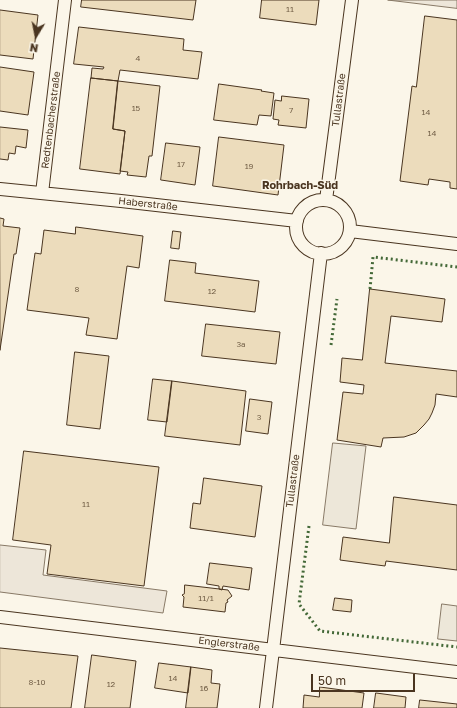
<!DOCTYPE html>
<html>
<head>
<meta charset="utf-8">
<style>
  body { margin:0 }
  #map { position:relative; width:457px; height:708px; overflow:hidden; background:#fbf6e9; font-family:"Golos Text",sans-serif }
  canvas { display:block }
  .north { position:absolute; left:16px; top:16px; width:40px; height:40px; -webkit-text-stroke:3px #fbf6e9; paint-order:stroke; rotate:190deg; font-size:11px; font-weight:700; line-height:16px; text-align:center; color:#4a3520 }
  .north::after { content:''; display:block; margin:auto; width:14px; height:18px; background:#4a3520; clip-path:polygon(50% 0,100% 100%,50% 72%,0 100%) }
  .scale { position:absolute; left:311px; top:674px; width:104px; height:18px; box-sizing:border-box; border:2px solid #4a3520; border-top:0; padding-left:5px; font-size:12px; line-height:14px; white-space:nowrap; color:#4a3520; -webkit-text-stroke:3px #fbf6e9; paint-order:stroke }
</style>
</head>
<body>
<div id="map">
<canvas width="457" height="708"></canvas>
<div class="north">N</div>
<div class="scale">50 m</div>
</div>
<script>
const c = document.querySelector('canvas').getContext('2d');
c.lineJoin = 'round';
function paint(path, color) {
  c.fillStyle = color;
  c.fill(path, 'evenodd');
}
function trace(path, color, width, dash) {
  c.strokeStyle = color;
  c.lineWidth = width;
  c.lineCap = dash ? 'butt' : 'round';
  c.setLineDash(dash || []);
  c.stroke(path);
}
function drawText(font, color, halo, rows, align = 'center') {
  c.font = font + ' "Golos Text",sans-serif';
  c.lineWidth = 3;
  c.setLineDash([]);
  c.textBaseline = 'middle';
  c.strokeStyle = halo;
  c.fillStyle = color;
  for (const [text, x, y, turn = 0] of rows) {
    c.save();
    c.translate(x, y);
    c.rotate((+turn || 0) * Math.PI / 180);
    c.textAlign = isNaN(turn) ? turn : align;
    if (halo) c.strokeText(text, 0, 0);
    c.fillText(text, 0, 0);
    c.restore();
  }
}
const green = new Path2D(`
  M388,0H457V8Z
  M0,545L46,550L43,575L167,591L163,613L0,592Z`);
const parking = new Path2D(`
  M333,443L366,446L356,529L323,525Z
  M442,604L457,606V641L438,639Z`);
const building = new Path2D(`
  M82,0H196L193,20L81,7Z
  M262,0H319L316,25L260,18Z
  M0,10L38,15L33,59L0,55Z
  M425,16L457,20V189L450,188V182L429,179L428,185L400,181L412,86L416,87Z
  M79,27L184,39L183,50L202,52L198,79L120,70L118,81L91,78L92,68L103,69L104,67L74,64Z
  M0,67L34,72L28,115L0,111Z
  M91,78L118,81L113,129L125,131L120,174L80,169Z
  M118,81L160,86L152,156H149L146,177L127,175L128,172L120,171L125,131L113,129Z
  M219,84L262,90L261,91L274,93L271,116L259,115L257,125L214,120Z
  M282,96L309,99L306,128L278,125L279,120L273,119L275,100L281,101Z
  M0,127L28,130L26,148L16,146L15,154L9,153L8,160L0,159Z
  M219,137L284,145L278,195L213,186Z
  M166,143L200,147L195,185L161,180Z
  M0,218L4,219L3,226L20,228L16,254H14L0,350Z
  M76,227L143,236L139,268L127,266L117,339L86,335L89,318L27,310L35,253L41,254L44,230L75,234Z
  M173,231L181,232L179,249L171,248Z
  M170,260L196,263L195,273L259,281L255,312L165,301Z
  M370,289L445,299L442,322L391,316L385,363L457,371V397L436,394L435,405L432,413L429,419L424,425L416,433L404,437L383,438L381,447L337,440L343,392L363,394L364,385L340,382L342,358L362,360Z
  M206,324L280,332L276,364L202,356Z
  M75,352L109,356L100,429L67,425Z
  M153,379L172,381L167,422L148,420Z
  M172,381L246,391L240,445L165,436Z
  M250,399L272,402L268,434L246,431Z
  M24,451L159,467L144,586L47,574L51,545L13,540Z
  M204,478L262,486L255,537L190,528L193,503L200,504Z
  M394,497L457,505V570L386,561L385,566L340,560L343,537L389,543Z
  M210,563L252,568L249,590L223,586L222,590L219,589V586L207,584Z
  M185,585L228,590L232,596L227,600L228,602L226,603L225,612L183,607L184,597L182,595L184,594Z
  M335,598L352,600L351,612L333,610Z
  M0,648L78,656L71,708H0Z
  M92,655L136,661L130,708H85Z
  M159,663L191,667L188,693L155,688Z
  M191,667L212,670L211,683L220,684L217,708H186Z
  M320,687L364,693L362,708H303L304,695L319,697Z
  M376,693L406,697L405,708H374Z
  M420,700L457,704V708H419Z`);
const minor = new Path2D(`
  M0,189L121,201L297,221
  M42,193L65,0
  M326,200L352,0
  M296 227a27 27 0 1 1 54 0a27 27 0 1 1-54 0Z
  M350,231L457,244
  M0,617L457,672
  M266,708L321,253`);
const hedge = new Path2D(`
  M370,289L373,257L457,267
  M331,345L337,299
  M309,526L299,604L320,631L457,647`);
const numberNames = [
  ["11",290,9],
  ["4",138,58],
  ["15",136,108],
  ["7",291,110],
  ["14",426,112],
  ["14",432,133],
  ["17",181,164],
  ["19",249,166],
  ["8",77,289],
  ["12",212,291],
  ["3a",241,344],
  ["3",259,417],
  ["11",86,504],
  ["11/1",206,598],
  ["14",173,678],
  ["8-10",37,682],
  ["12",111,684],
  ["16",204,688]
];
const streetNames = [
  ["Tullastraße",339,100,-83],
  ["Redtenbacherstraße",51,120,-83],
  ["Haberstraße",148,204,6],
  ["Tullastraße",293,481,-83],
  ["Englerstraße",229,644,7]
];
const neighbourhoodNames = [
  ["Rohrbach-Süd",300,186]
];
paint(green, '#ede6d9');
trace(green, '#887966', 1);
paint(parking, '#ede7d9');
trace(parking, '#887966', 1);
paint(building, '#ecdcbc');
trace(building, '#4a3520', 1);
trace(minor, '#4a3520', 14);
trace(minor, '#fbf6e9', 12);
trace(hedge, '#436837', 3, [2, 3]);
drawText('8px', '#725f47', null, numberNames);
drawText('10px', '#4a3520', '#fbf6e9', streetNames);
drawText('bold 11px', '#4a3520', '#fbf6e9', neighbourhoodNames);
</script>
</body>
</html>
